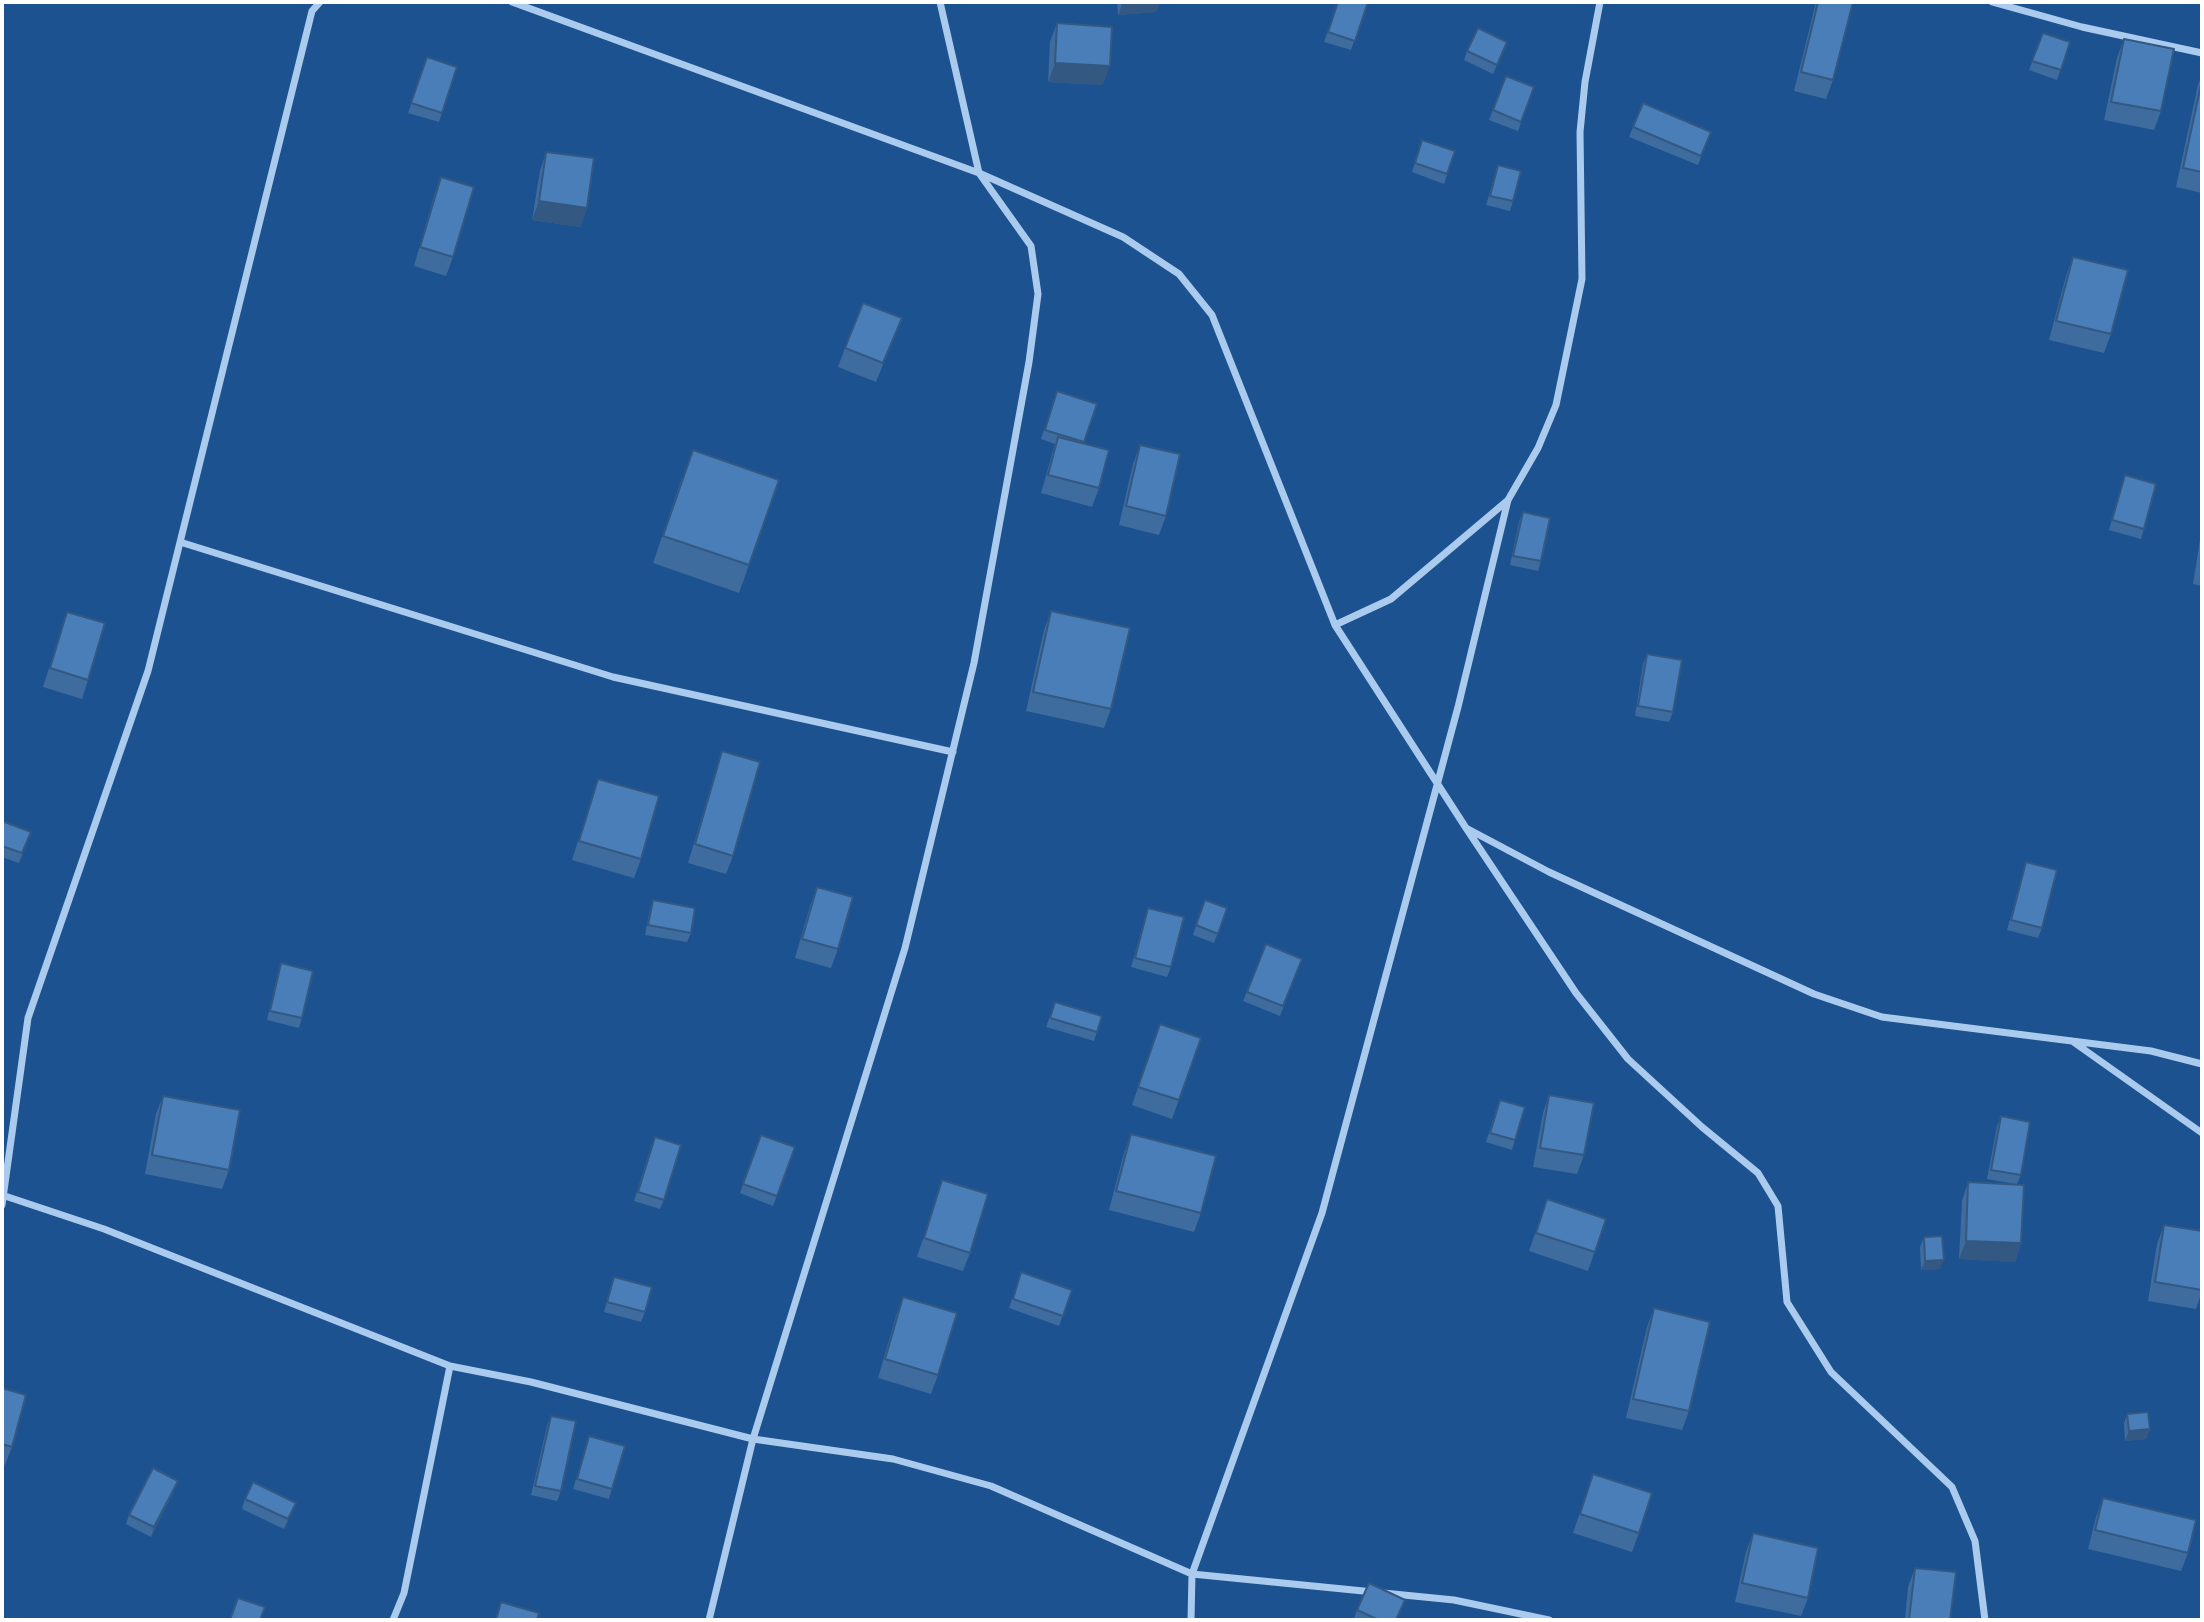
<!DOCTYPE html>
<html>
<head>
<meta charset="utf-8">
<style>
  body { margin:0 }
  #map { position:relative; width:2204px; height:1622px; overflow:hidden; background:#1c528f; font-family:"Nunito Sans",sans-serif }
  canvas { display:block }
  .frame { position:absolute; inset:0; border:4px solid #fff; pointer-events:none }
</style>
</head>
<body>
<div id="map">
<canvas width="2204" height="1622"></canvas>
<div class="frame"></div>
</div>
<script>
const c = document.querySelector('canvas').getContext('2d');
c.lineJoin = 'round';
function trace(path, color, width, dash) {
  c.strokeStyle = color;
  c.lineWidth = width;
  c.lineCap = dash ? 'butt' : 'round';
  c.setLineDash(dash || []);
  c.stroke(path);
}
function paint(path, color) {
  c.fillStyle = color;
  c.fill(path, 'evenodd');
}
const street = new Path2D(`
  M512,2L979,173L1123,237L1179,274L1212,315L1335,625L1466,828L1576,993L1628,1059L1702,1127L1758,1173L1778,1206L1787,1302L1831,1372L1952,1487L1975,1541L1985,1620
  M1992,2L2082,27L2202,53
  M180,542L613,677L953,752
  M1335,625L1391,599L1507,501
  M1466,828L1549,872L1814,994L1882,1017L2151,1051L2202,1064
  M2072,1041L2202,1133
  M2,1195L104,1229L450,1366L531,1382L753,1439L893,1459L991,1486L1192,1574L1454,1600L1549,1620
  M2,1205L28,1018L148,671L312,11L320,2
  M393,1620L404,1593L450,1366
  M709,1620L753,1439L905,948L974,663L1029,362L1038,294L1031,246L979,173L940,2
  M1191,1620L1192,1574L1322,1213L1458,707L1508,500L1538,448L1556,405L1582,279L1580,132L1585,82L1600,2`);
const wall = new Path2D(`
  M1117,2H1160L1156,12L1118,15Z
  M1338,2H1368L1351,50L1324,42Z
  M1816,2H1853L1833,80L1826,99L1794,91Z
  M1057,23L1103,85L1048,82L1050,42Z
  M2043,33L2070,42L2057,80L2029,70Z
  M2124,39L2161,111L2154,130L2104,120L2117,58Z
  M1507,42L1493,74L1464,60L1467,51Z
  M427,57L457,67L439,122L408,113Z
  M2202,74V193L2176,187L2198,85Z
  M1506,76L1534,87L1518,131L1489,120Z
  M1633,127L1711,132L1698,165L1629,137Z
  M1422,140L1455,151L1444,184L1412,172Z
  M546,152L587,208L580,227L532,220L540,171Z
  M1498,165L1513,201L1510,211L1486,205Z
  M441,177L453,257L446,276L414,266L434,196Z
  M2073,257L2111,334L2104,353L2049,340L2066,276Z
  M902,318L876,382L838,367L845,348Z
  M1057,391L1097,404L1084,443L1099,488L1092,507L1041,493L1055,444L1041,439Z
  M1140,445L1166,516L1159,535L1119,525L1133,464Z
  M2125,475L2144,529L2141,539L2109,530Z
  M682,478L749,565L739,593L653,563Z
  M1523,512L1541,561L1538,571L1510,565L1519,522Z
  M2202,527V586L2193,584Z
  M1051,611L1111,709L1104,728L1026,711L1044,630Z
  M67,612L88,680L82,699L43,687Z
  M1647,654L1673,712L1669,722L1635,716L1643,664Z
  M722,751L733,856L726,874L688,863L716,770Z
  M598,779L641,859L634,878L572,860Z
  M2,821L31,832L19,863L2,857Z
  M2026,862L2042,928L2038,938L2007,930Z
  M817,887L838,949L831,968L795,958L810,906Z
  M653,900L691,933L687,942L645,935L650,909Z
  M1205,900L1227,908L1214,943L1193,935Z
  M1148,908L1171,967L1167,977L1131,967Z
  M1266,944L1302,959L1280,1016L1243,1001Z
  M281,963L302,1018L299,1028L267,1020L278,973Z
  M1055,1002L1102,1016L1094,1041L1046,1027Z
  M1160,1024L1201,1038L1172,1119L1132,1105Z
  M1549,1095L1584,1155L1577,1174L1533,1167L1543,1113Z
  M163,1096L229,1170L222,1189L145,1174L156,1114Z
  M1496,1110L1515,1140L1512,1150L1486,1142Z
  M2001,1116L2021,1175L2017,1184L2021,1243L2015,1262L1959,1259L1962,1201L1968,1182L2015,1184L1987,1179L1997,1126Z
  M1131,1134L1201,1213L1194,1232L1109,1210L1124,1153Z
  M761,1135L795,1147L773,1206L740,1193Z
  M651,1147L664,1200L660,1209L634,1201Z
  M942,1180L970,1253L963,1271L917,1257Z
  M1547,1199L1606,1219L1588,1271L1529,1251Z
  M2164,1225L2202,1231V1291L2196,1309L2148,1301L2157,1244Z
  M1924,1237L1940,1269L1921,1270L1920,1247Z
  M1021,1272L1072,1290L1059,1326L1009,1308Z
  M614,1277L645,1312L641,1322L604,1312Z
  M903,1297L938,1375L931,1394L878,1378L896,1316Z
  M1654,1308L1689,1411L1682,1430L1626,1418L1647,1327Z
  M2,1388L12,1447L5,1465H2Z
  M2127,1414L2150,1429L2146,1439L2125,1441L2124,1423Z
  M551,1416L561,1491L557,1501L531,1495L547,1426Z
  M589,1436L612,1489L609,1499L573,1489Z
  M1593,1474L1639,1533L1632,1552L1573,1533Z
  M174,1491L151,1537L126,1524L129,1515Z
  M2103,1498L2188,1553L2181,1571L2088,1549L2096,1517Z
  M245,1499L292,1513L284,1529L242,1509Z
  M1753,1533L1808,1598L1801,1616L1735,1602L1746,1552Z
  M1915,1568L1950,1620H1905L1908,1587Z
  M1405,1600L1397,1620L1354,1619L1357,1610Z`);
const shadedWall = new Path2D(`
  M1123,2H1160L1156,12L1118,15Z
  M1055,63L1110,66L1103,85L1048,82Z
  M539,201L587,208L580,227L532,220Z
  M1966,1241L2021,1243L2015,1262L1959,1259Z
  M1944,1260L1940,1269L1921,1270L1925,1261Z
  M2150,1429L2146,1439L2125,1441L2129,1431Z
  M178,1481L174,1491L151,1537L154,1527Z
  M296,1503L292,1513L284,1529L288,1519Z`);
const building = new Path2D(`
  M1338,2H1368L1355,41L1328,32Z
  M1818,2H1853L1833,80L1801,72Z
  M1057,23L1112,27L1110,66L1055,63Z
  M1478,28L1507,42L1497,65L1467,51Z
  M2043,33L2070,42L2061,70L2032,61Z
  M2124,39L2174,49L2161,111L2111,102Z
  M427,57L457,67L442,113L411,103Z
  M1506,76L1534,87L1521,122L1493,110Z
  M2202,80V172L2183,168Z
  M1643,103L1711,132L1701,156L1633,127Z
  M1422,140L1455,151L1447,174L1415,163Z
  M546,152L594,158L587,208L539,201Z
  M1498,165L1521,171L1513,201L1490,196Z
  M441,177L474,187L453,257L420,247Z
  M2073,257L2128,270L2111,334L2056,321Z
  M863,303L902,318L883,363L845,348Z
  M1057,391L1097,404L1084,442L1045,430Z
  M1058,437L1109,450L1099,488L1048,475Z
  M1140,445L1180,454L1166,516L1126,506Z
  M693,450L779,480L749,565L663,536Z
  M2125,475L2156,484L2144,529L2112,520Z
  M1523,512L1550,518L1541,561L1513,556Z
  M1051,611L1130,628L1111,709L1033,692Z
  M67,612L105,623L88,680L50,668Z
  M1647,654L1682,660L1673,712L1638,706Z
  M722,751L760,762L733,856L695,844Z
  M598,779L659,796L641,859L579,841Z
  M2,821L31,832L22,853L2,846Z
  M2026,862L2057,870L2042,928L2011,920Z
  M817,887L853,897L838,949L802,939Z
  M653,900L695,908L691,933L648,925Z
  M1205,900L1227,908L1218,934L1196,925Z
  M1148,908L1184,917L1171,967L1135,958Z
  M1266,944L1302,959L1283,1006L1247,992Z
  M281,963L313,971L302,1018L270,1011Z
  M1055,1002L1102,1016L1097,1032L1050,1018Z
  M1160,1024L1201,1038L1179,1100L1138,1087Z
  M1549,1095L1594,1103L1584,1155L1540,1148Z
  M163,1096L240,1110L229,1170L152,1155Z
  M1500,1100L1525,1107L1515,1140L1490,1133Z
  M2001,1116L2030,1122L2021,1175L1991,1170Z
  M1131,1134L1216,1156L1201,1213L1116,1191Z
  M761,1135L795,1147L777,1196L743,1184Z
  M655,1137L681,1145L664,1200L638,1192Z
  M942,1180L988,1194L970,1253L924,1238Z
  M1968,1182L2024,1185L2021,1243L1966,1241Z
  M1547,1199L1606,1219L1595,1252L1536,1233Z
  M2164,1225L2202,1231V1290L2155,1282Z
  M1942,1236L1944,1260L1925,1261L1924,1237Z
  M1021,1272L1072,1290L1063,1316L1013,1299Z
  M614,1277L652,1287L645,1312L607,1302Z
  M903,1297L957,1313L938,1375L885,1359Z
  M1654,1308L1710,1322L1689,1411L1633,1399Z
  M2,1388L26,1395L12,1447L2,1444Z
  M2148,1412L2150,1429L2129,1431L2127,1414Z
  M551,1416L576,1421L561,1491L535,1486Z
  M589,1436L625,1446L612,1489L577,1479Z
  M153,1468L178,1481L154,1527L129,1515Z
  M1593,1474L1652,1493L1639,1533L1580,1514Z
  M253,1482L296,1503L288,1519L245,1499Z
  M2103,1498L2196,1520L2188,1553L2095,1530Z
  M1753,1533L1818,1548L1808,1598L1742,1583Z
  M1915,1568L1956,1572L1950,1620H1909Z
  M1369,1583L1405,1600L1396,1620H1379L1357,1610Z
  M238,1598L265,1607L260,1620H230Z
  M501,1602L539,1613L537,1620H496Z`);
trace(street, '#abcbee', 7);
paint(wall, '#3f6c9e');
paint(shadedWall, '#335881');
paint(building, '#497eb8');
trace(building, '#335881', 2);
</script>
</body>
</html>
